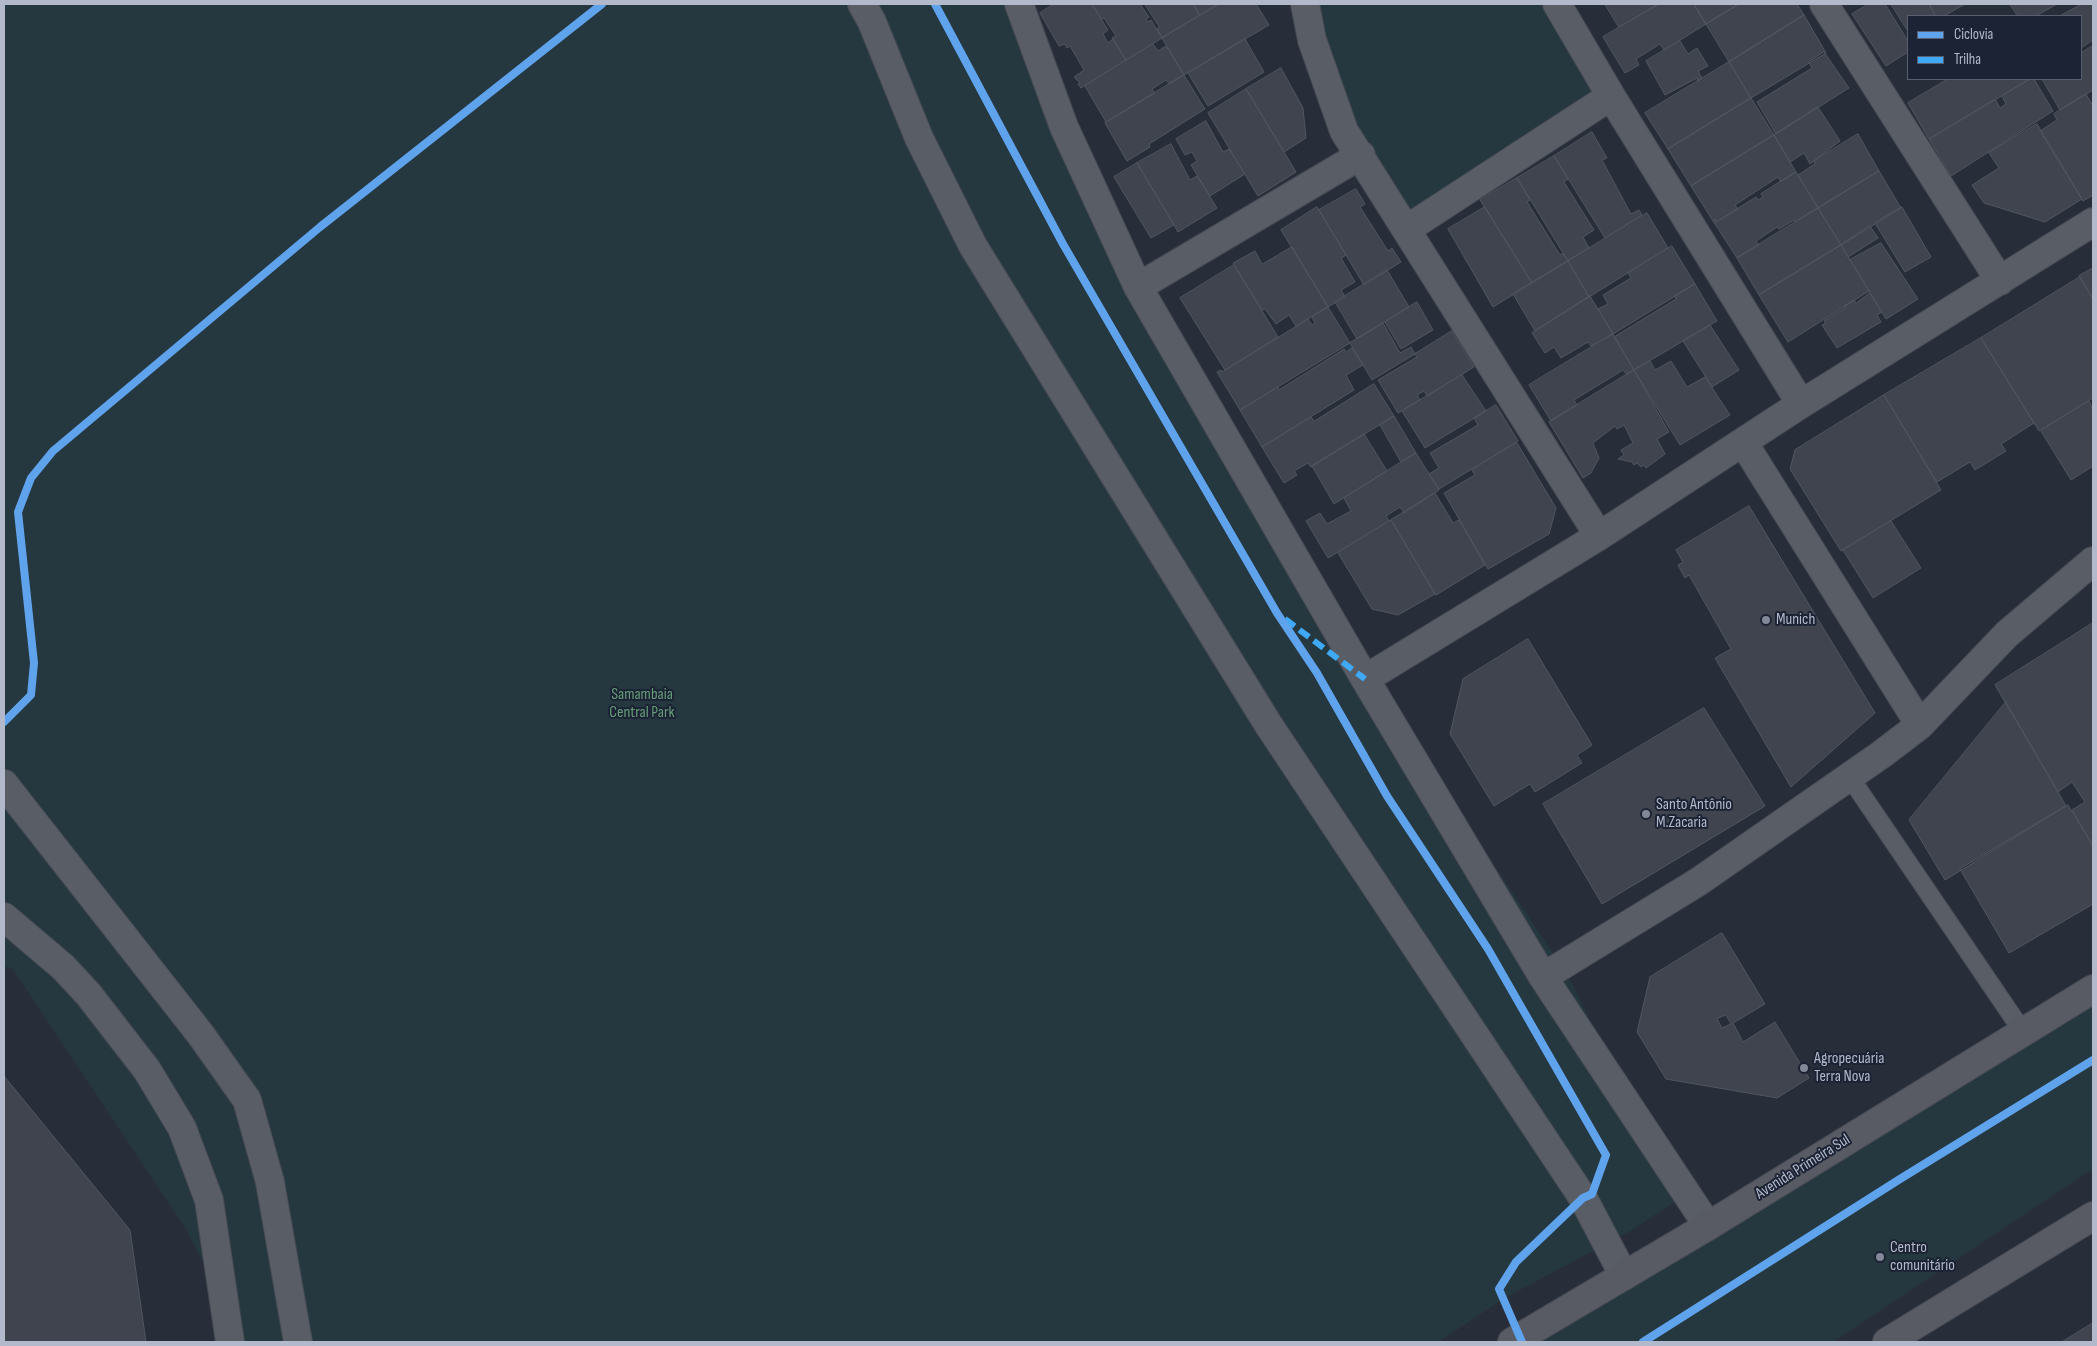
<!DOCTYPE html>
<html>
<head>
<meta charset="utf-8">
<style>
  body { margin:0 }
  #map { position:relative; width:2097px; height:1346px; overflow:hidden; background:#282e39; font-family:"Sofia Sans Condensed",sans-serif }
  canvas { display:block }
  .frame { position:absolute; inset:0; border:5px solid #b2b9ca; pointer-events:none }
  .legend { position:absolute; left:1907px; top:15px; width:175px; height:65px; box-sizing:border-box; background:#1b2334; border:1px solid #575f70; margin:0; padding:6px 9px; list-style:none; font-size:15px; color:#b2b9ca }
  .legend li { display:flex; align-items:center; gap:10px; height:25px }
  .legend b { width:25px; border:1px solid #575f70 }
</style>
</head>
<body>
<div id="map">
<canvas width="2097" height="1346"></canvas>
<div class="frame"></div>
<ul class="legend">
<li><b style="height:6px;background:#60a3ed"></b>Ciclovia</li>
<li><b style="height:6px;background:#3fa9f5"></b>Trilha</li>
</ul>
</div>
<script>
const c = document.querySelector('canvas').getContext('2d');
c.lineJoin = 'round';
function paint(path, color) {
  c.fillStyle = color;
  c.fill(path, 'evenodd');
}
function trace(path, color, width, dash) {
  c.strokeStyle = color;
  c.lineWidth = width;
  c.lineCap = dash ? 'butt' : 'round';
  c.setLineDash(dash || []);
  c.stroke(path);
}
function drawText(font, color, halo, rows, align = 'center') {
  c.font = font + ' "Sofia Sans Condensed",sans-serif';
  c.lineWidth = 4;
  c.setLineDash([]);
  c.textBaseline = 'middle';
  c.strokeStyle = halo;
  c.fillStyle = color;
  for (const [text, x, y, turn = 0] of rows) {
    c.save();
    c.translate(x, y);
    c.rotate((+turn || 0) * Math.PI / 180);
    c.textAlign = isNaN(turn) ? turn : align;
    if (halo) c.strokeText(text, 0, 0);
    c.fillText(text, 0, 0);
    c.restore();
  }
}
const green = new Path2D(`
  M4,4H1019L1064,127L1370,679L1570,979L1676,1201L1632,1230L1503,1299L1438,1342H244L186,1229L13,969L4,966Z
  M1305,4H1565L1611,96L1407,229L1361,155Z
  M2093,998V1169L1833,1342H1526Z`);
const building = new Path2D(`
  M1054,4H1092L1108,30L1103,34L1108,43L1113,39L1126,60L1081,88L1078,84L1080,83L1074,77L1084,70L1070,46L1067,48L1065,44L1059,46L1040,13Z
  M1092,4H1140L1149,17L1146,19L1148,22L1151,20L1162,38L1126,60L1112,38L1116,36L1104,18L1102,19Z
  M1145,4H1193L1200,15L1162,38L1157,29L1159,27Z
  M1193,4H1219L1200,15Z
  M1219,4H1256L1269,25L1184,75L1162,38Z
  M1605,4H1659L1619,27Z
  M1659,4H1694L1706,24L1664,50L1660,44L1636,59L1639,65L1625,73L1603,37Z
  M1694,4H1739L1706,24Z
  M1739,4H1797L1804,15L1729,62L1706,24Z
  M1869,4H1885L1908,41V52L1886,66L1852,14Z
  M1891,4H1929L1936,16H1908V31Z
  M1929,4H1965L1944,16H1936Z
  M2010,4H2057L2036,16H2018Z
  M2082,4H2093V40L2081,48V16H2060Z
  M1804,15L1826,53L1751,98L1729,62Z
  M1245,39L1264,72L1208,106L1188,73Z
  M1680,41L1688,54L1697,48L1708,66L1698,71L1702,78L1698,81L1697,78L1665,95L1646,61Z
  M1153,44L1158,51L1166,46L1184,75L1169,84L1166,80L1152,89L1155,93L1106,122L1085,86Z
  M2093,46V90L2060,110L2042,79H2081V53Z
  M1824,52L1849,88L1776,134L1757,102L1812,68L1809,62Z
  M1729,62L1751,98L1668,149L1645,113Z
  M1281,68L1303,108L1306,138L1284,152L1246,89Z
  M1184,75L1205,109L1149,144L1150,147L1127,161L1105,123Z
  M1948,79H2030L1929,139L1908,103Z
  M2030,79H2034L2053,111L1951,176L1929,139L1995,99L2000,108L2006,104L2002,96Z
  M1246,89L1296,172L1258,196L1208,113Z
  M2086,94L2093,106V195L2083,201L2040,131L2057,120L2054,114Z
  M1751,98L1774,135L1691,186L1668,149Z
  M1818,107L1840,141L1810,164L1804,153L1790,162L1774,135Z
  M1206,121L1223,152L1229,149L1245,174L1210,196L1191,165L1197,161L1192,152L1185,155L1176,139Z
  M2037,124L2082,199L2045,222L1984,203L1972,185L1999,168L1989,153Z
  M1592,132L1607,158L1602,160L1631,214L1639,210L1642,215L1605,238L1554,156Z
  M1858,134L1879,171L1818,208L1798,175L1815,164L1814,161Z
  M1774,135L1796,172L1781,182L1778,177L1735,205L1738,209L1716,222L1715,219L1713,221L1691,186Z
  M1171,144L1190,180L1197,176L1217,208L1178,232L1137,163Z
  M1554,156L1568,179L1564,182L1594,230L1583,237L1589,248L1568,261L1517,178Z
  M1137,163L1174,225L1151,238L1114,177Z
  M1879,171L1901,208L1841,245L1818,208Z
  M1796,172L1818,208L1795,222L1794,220L1779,229L1777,227L1756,241L1759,245L1737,258L1713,221L1715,219L1716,222L1756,197L1758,200L1763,197L1761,194Z
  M1517,178L1530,200L1527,202L1560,255L1563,253L1568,261L1532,283L1480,200Z
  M1356,189L1365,204L1360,207L1388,251L1392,248L1401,262L1364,285L1319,210Z
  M1317,207L1346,255L1341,258L1355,282L1341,290L1345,297L1328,307L1281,230Z
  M1485,207L1532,283L1493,307L1448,229Z
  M1902,207L1931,257L1905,272L1875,223Z
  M1818,208L1841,245L1759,295L1737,258Z
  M1647,213L1668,248L1589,297L1568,261Z
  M1870,226L1878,238L1848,257L1841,245Z
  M1881,243L1918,299L1886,319L1850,260Z
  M1841,245L1869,291L1788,342L1759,295Z
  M1672,246L1695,284L1613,334L1598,309L1608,304L1603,295L1631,278L1628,273Z
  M1292,247L1328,307L1296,326L1289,315L1276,324L1265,309L1262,310L1233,263L1255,251L1262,264Z
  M1568,261L1589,297L1535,331L1513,294Z
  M1234,265L1278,337L1225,370L1180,298Z
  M2093,268V299L2079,276Z
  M1387,270L1409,307L1357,339L1335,302Z
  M2080,277L2093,299V398L2039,431L1981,338Z
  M1695,284L1717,321L1634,370L1614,337L1676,299L1675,296Z
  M1870,293L1882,312L1877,315L1881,322L1837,348L1822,325L1826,323L1824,321L1845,308L1844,306L1854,300L1856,303Z
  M1590,296L1613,334L1591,346L1588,342L1561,358L1554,347L1545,353L1532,333Z
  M1417,302L1433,330L1401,349L1385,322Z
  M1328,307L1350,343L1240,410L1217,372L1221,370L1222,372L1308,319L1312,325L1315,323L1312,317Z
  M1383,323L1400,353L1411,347L1415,354L1372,380L1350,343Z
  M1710,325L1739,370L1712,387L1683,341Z
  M1452,331L1474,367L1427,396L1424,391L1417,395L1420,400L1398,413L1378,380L1417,357L1415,354Z
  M1613,334L1634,370L1627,375L1623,370L1574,400L1577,405L1551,421L1529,385Z
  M1981,338L2034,423L2001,444L2006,451L1975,470L1970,462L1937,482L1884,395Z
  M1352,348L1363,365L1346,375L1354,390L1262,447L1240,410L1278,387L1279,390L1344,349L1346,352Z
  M1650,361L1655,370L1671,361L1687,387L1705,377L1730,415L1680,445L1634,370Z
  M1634,370L1669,432L1657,439L1665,454L1646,468L1644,465L1641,467L1637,463L1634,465L1632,462L1618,459L1624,455L1621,450L1633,443L1624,425L1617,429L1615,426L1593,443L1599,458L1591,473L1583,478L1549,422Z
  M1462,375L1486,411L1425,448L1402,411Z
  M1374,384L1394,416L1311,467L1308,463L1294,471L1297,475L1284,483L1262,447L1311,417L1314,421Z
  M1884,395L1941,490L1841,551L1790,469L1795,450Z
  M2089,401L2093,410V466L2071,480L2041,431Z
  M1496,405L1518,441L1439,489L1429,474L1439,468L1430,453L1478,425L1474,418Z
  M1394,416L1416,453L1401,462L1380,425Z
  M1364,434L1387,471L1334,504L1312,466Z
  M1517,443L1556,508L1549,534L1488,569L1444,493L1475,475L1472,470Z
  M1416,453L1439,490L1404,513L1400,507L1386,516L1389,521L1328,558L1306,521L1320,513L1327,524L1351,511L1344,498Z
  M1435,493L1453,523L1459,520L1485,565L1436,595L1391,520Z
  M1749,506L1875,713L1791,787L1715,658L1731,649L1689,575L1685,578L1678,565L1683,562L1676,550Z
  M1391,520L1435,594L1398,615L1372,609L1338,553Z
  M1891,521L1921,568L1873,598L1843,550Z
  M2093,623V846L2072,810L2085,802L2072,782L2058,792L1995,685Z
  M1528,639L1592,745L1577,755L1582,763L1535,792L1530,784L1494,806L1450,734L1463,679Z
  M2006,702L2066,806L1945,880L1909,820Z
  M1704,708L1765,806L1602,904L1543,804Z
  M2068,805L2093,846V904L2009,953L1960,869Z
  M1722,933L1765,1004L1733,1023L1743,1042L1775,1022L1809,1078L1777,1098L1666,1079L1637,1032L1650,977ZM1726,1015L1731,1024L1722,1028L1717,1019Z
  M4,1076L130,1230L146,1342H4Z
  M2093,1323V1342H2062Z`);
const service = new Path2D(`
  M1849,776L2023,1032`);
const minor = new Path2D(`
  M862,4L872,22L919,138L973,246L1268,724L1583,1198L1624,1276
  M1019,4L1064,127L1138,287L1365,679L1543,977L1708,1226
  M1305,4L1312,40L1344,131L1599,536
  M1557,4L1611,96L1801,404
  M1824,4L2000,281
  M1407,229L1611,96
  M1138,287L1361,155
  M1743,442L1920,725
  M1365,679L1599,536L1801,404L2093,222
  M4,784L201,1035L247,1100L270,1182L298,1342
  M4,917L63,967L89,995L147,1070L182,1128L209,1200L230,1342
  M1543,977L1698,882L1882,754L1920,725L2007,634L2093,561`);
const secondary = new Path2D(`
  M1512,1342L1708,1226L2093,989
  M1887,1342L2093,1216`);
const quiet = new Path2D(`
  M1285,619L1365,679`);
const cycleway = new Path2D(`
  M935,4L1063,244L1277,613L1317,673L1387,796L1488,949L1606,1155L1592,1194L1583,1198L1516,1262L1499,1289L1522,1342
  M4,722L31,695L34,663L18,512L31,478L53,451L320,227L602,4
  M1643,1342L1900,1179L2093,1060`);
const markers = [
  [1766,620,5,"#828897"],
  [1646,814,5,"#828897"],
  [1804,1068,5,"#828897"],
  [1880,1257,5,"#828897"]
];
const poiNames = [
  ["Munich",1776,620],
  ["Santo Antônio",1656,805],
  ["M.Zacaria",1656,823],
  ["Agropecuária",1814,1059],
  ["Terra Nova",1814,1077],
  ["Centro",1890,1248],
  ["comunitário",1890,1266]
];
const parkNames = [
  ["Samambaia",642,695],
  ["Central Park",642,713]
];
const streetNames = [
  ["Avenida Primeira Sul",1803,1167,-32]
];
paint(green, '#25383f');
paint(building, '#40444e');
trace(building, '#505660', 1);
trace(service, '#454952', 20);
trace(minor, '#454952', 30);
trace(secondary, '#454952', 30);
trace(service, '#595d66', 18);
trace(minor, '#595d66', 28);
trace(secondary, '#585b64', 28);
trace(quiet, '#3fa9f5', 6, [12, 6]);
trace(cycleway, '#60a3ed', 8);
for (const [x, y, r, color] of markers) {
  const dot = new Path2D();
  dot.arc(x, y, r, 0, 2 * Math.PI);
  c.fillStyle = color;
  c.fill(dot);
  trace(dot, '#1b2334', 2);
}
drawText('16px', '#b2b9ca', '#1b2334', poiNames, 'left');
drawText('16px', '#679d79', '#1b2334', parkNames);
drawText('16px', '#b2b9ca', '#1b2334', streetNames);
</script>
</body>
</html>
